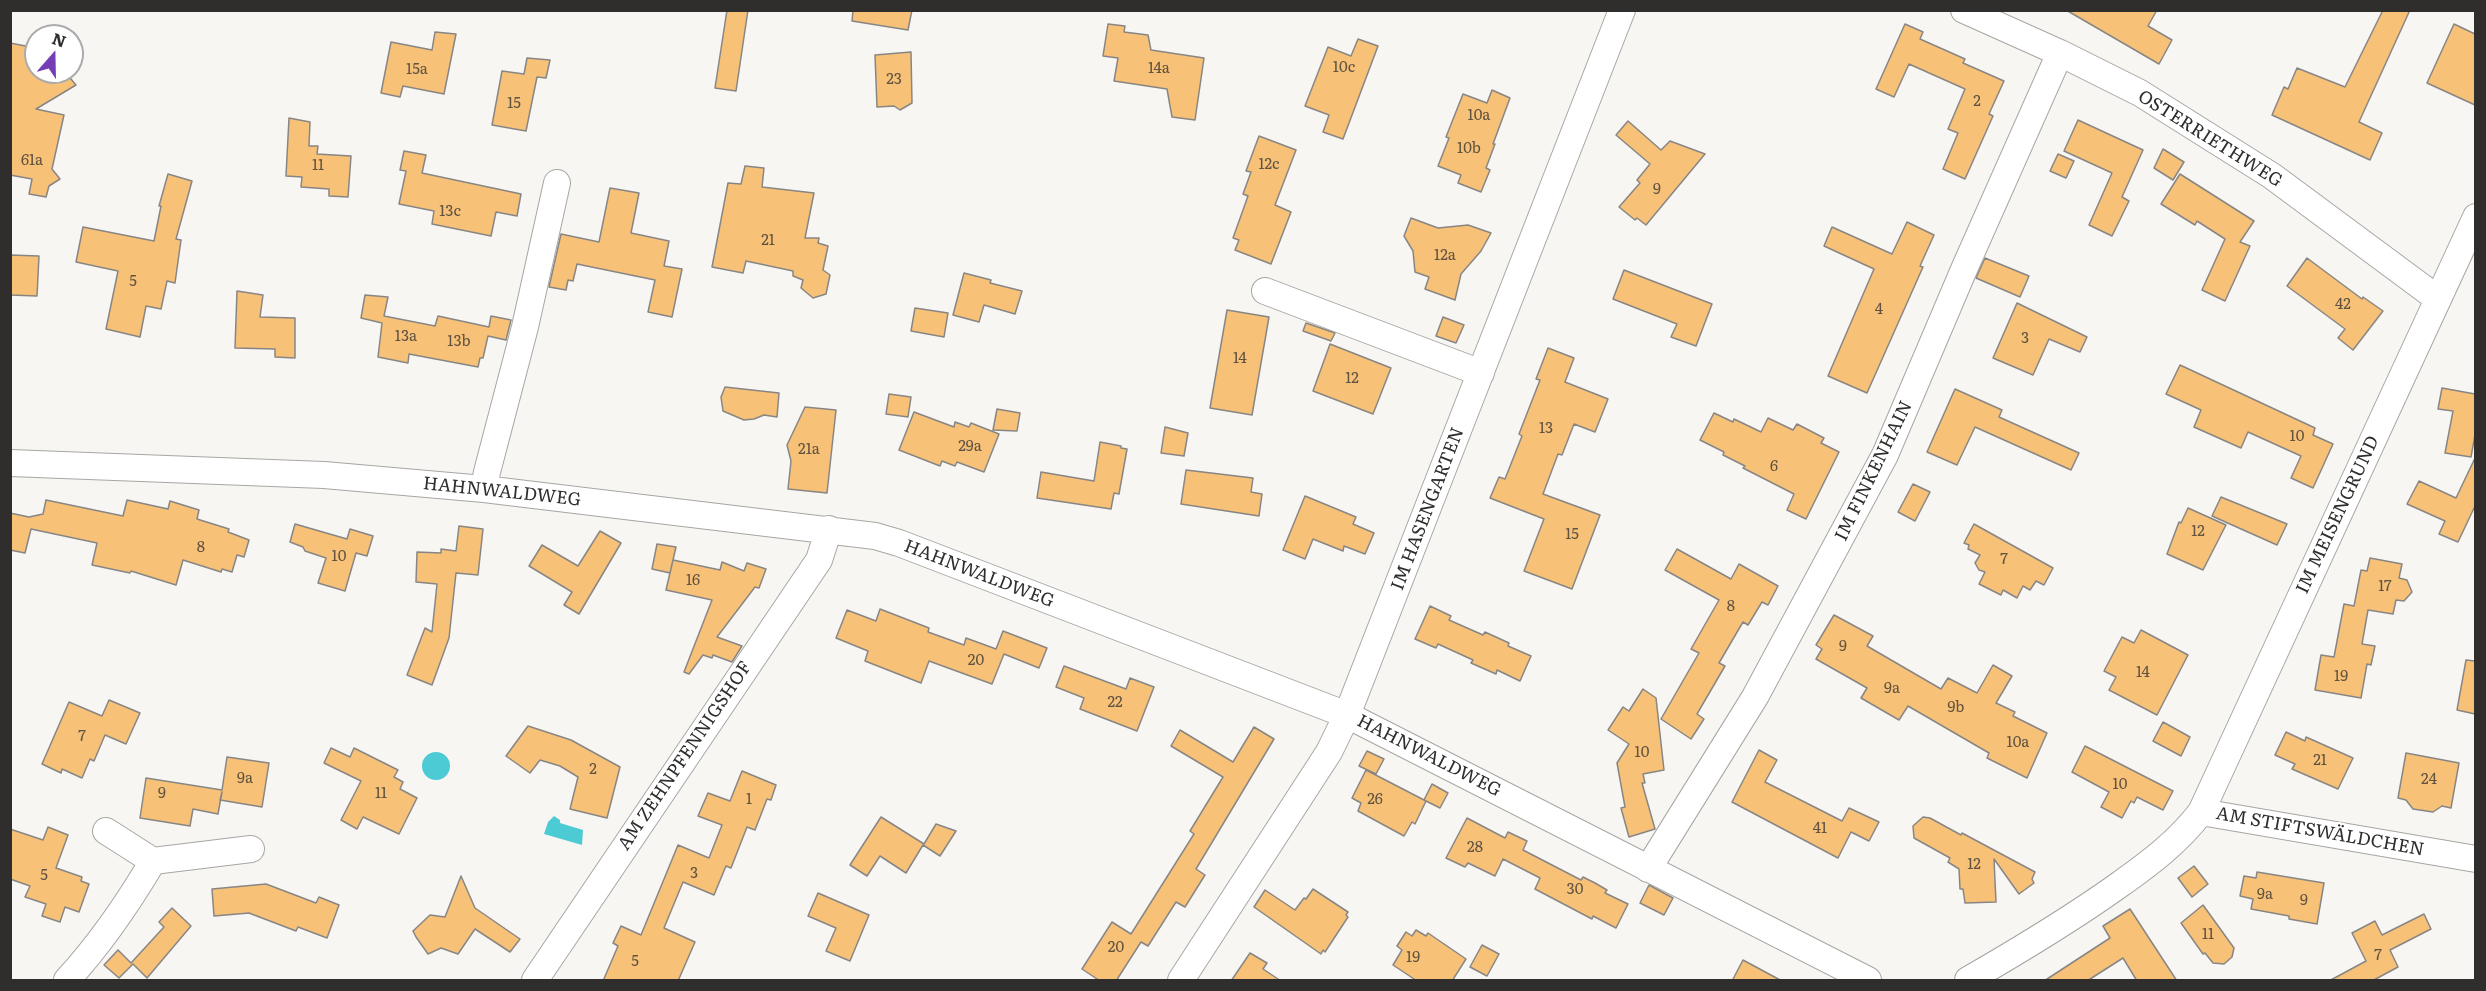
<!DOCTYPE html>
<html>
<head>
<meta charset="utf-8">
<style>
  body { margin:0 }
  #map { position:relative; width:2486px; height:991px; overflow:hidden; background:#f8f6f3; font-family:Literata,serif }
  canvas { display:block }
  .frame { position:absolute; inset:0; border:12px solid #2f2e2d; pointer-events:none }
  .north { position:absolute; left:24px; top:24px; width:60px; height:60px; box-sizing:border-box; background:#fff; border:2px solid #acabab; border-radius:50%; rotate:20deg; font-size:16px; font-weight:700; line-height:24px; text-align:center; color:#2f2e2d }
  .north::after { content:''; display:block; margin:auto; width:21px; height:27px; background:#763eb4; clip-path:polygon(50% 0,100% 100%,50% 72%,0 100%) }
</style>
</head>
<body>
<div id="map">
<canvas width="2486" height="991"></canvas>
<div class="frame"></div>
<div class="north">N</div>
</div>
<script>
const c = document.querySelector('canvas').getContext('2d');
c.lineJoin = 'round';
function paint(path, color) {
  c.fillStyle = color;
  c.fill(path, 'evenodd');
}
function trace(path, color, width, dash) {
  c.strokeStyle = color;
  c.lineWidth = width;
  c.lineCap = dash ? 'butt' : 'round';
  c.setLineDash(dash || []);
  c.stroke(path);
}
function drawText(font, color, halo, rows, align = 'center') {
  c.font = font + ' Literata,serif';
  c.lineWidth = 4.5;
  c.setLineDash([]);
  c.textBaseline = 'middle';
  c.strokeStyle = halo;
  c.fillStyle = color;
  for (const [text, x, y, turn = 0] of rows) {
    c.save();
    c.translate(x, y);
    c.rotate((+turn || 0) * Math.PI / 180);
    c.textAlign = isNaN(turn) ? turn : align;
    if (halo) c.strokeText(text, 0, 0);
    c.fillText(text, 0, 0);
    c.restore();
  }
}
const water = new Path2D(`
  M422 766a14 14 0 1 1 28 0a14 14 0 1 1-28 0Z
  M554,816L560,820V823L583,830L582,845L544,834L548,822Z`);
const building = new Path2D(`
  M727,10H748L736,91L715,88Z
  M853,10H912L908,30L852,21Z
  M2066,10H2157L2148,26L2172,40L2159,64Z
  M2383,10H2410L2359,122L2382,133L2370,160L2272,115L2284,87L2288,89L2297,68L2345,87Z
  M1108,24L1125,26L1124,32L1148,35L1151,50L1204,58L1195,120L1172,117L1167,89L1114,81L1118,58L1103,56Z
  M1905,24L1923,32L1920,39L1965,59L1963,63L2004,81L1989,114L1993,116L1965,179L1943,169L1958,133L1948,129L1965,89L1909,64L1894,97L1876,89Z
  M2454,24L2475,34V105L2427,83Z
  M435,32L456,34L444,94L403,86L400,97L381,93L391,42L432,50Z
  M1358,39L1378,46L1343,139L1323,132L1329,115L1305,106L1328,47L1351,56Z
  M10,43L36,48V72H65L76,85L36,109L64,115L52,169L60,179L49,186L46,197L29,194L32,179L10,175Z
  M911,52L912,103L900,110L894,106L877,107L875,55Z
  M527,58L550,60L546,78L537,77L526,131L492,125L502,71L524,74Z
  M1492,90L1510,98L1493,144H1495L1486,168L1490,170L1481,192L1458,183L1461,175L1438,166L1449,138L1446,137L1463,94L1487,103Z
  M289,118L310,122L309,146H318L317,154L351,156L348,197L329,196V189L301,187L302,177L286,176Z
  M2078,120L2143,150L2122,197L2129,201L2112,236L2089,225L2112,173L2064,151Z
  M1628,121L1661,150L1670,141L1705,154L1646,225L1637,218L1635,220L1619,207L1640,183L1637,180L1650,164L1616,135Z
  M1259,136L1296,150L1275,205L1291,212L1271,264L1235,250L1239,240L1233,238L1248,196L1243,194L1251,172L1246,171Z
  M2163,149L2184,162L2173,180L2154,168Z
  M404,151L426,155L422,173L521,194L517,216L496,212L491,236L432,224L434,211L399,204L406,171L400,170Z
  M2058,154L2074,161L2066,178L2050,171Z
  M745,166L764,168L762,187L814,193L805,238H819L818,243L828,246L823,270L830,275L826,294L813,298L801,288L803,280L793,276V271L746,261L743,273L712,267L728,183L741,184Z
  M168,174L192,181L176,239L181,240L175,283L167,281L161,309L146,306L140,337L106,329L118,271L76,262L83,227L154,241L161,206H159Z
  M2180,174L2254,221L2240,242L2250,246L2225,301L2202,290L2225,239L2197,221L2195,225L2161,204Z
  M610,188L639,193L631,233L669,241L664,266L682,269L672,317L648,312L655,280L577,264L573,281L568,280L566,290L549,287L561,234L599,242Z
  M1411,218L1438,228L1468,225L1491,233L1481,251L1461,274L1455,300L1425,289L1429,277L1415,272L1413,251L1404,236Z
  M1907,222L1934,235L1920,266L1923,267L1867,393L1828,376L1874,269L1824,246L1832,227L1892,254Z
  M10,255L39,256L37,296L10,295Z
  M1985,258L2029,276L2020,297L1976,278Z
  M2307,258L2362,299L2363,297L2383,311L2353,350L2338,338L2345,329L2287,286Z
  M1624,270L1712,304L1696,346L1671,337L1677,324L1613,299Z
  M964,273L991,280L990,283L1022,291L1015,314L984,305L979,322L953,315Z
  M237,291L263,295L260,317L295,318V358L275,357V349L235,348Z
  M365,295L388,297L384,316L435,326L438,316L489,327L491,316L511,320L506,340L488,336L483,358H480L478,367L409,354L408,363L378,357L382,323L361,318Z
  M2017,303L2087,337L2080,352L2049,339L2033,375L1993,358Z
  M915,308L948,313L944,337L911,331Z
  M1227,310L1269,317L1252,415L1210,408Z
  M1443,317L1464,325L1456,343L1436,336Z
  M1306,323L1335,333L1331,341L1303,331Z
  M1330,344L1391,368L1373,414L1313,391Z
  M1548,348L1574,358L1565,382L1608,399L1595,432L1574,424L1562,455L1558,454L1543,494L1600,515L1572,589L1524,571L1544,519L1490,498L1499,477L1505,479L1522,436L1519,434L1540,380L1536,379Z
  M2180,365L2315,428L2313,435L2333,444L2313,488L2291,478L2301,456L2248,432L2241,448L2194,427L2201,410L2166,394Z
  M725,387L779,393L777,417L764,415L754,419L744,420L723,411L721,397Z
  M2442,388L2475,394V435L2471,457L2445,453L2453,411L2438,409Z
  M1955,389L2002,410L1999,417L2079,453L2071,470L1975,427L1957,465L1927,452Z
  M889,394L911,397L908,417L886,414Z
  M805,407L836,410L827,493L788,489L791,461L787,445Z
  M997,409L1020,413L1017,431L993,430Z
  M914,412L954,427L955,422L969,427L971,423L999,434L984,472L957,462L955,466L942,461L940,466L899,450Z
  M1714,413L1733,422L1734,419L1761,432L1768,418L1793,430L1797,424L1824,438L1821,443L1839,452L1806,519L1787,510L1794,494L1743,468L1745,466L1723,455L1724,452L1700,440Z
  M1165,427L1188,433L1184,456L1161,453Z
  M1100,442L1121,446V448L1127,449L1119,494L1114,493L1111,509L1037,498L1041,472L1094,481Z
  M2475,458V506L2458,542L2439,534L2445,521L2407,504L2419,481L2456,498Z
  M1186,470L1253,478L1251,492L1262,494L1259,516L1181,504Z
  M1913,484L1930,492L1915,521L1898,512Z
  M1305,496L1356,517L1353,524L1374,533L1365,554L1344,546L1343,551L1313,539L1305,559L1283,550Z
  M2221,497L2287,524L2277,545L2212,516Z
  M46,500L123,516L127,500L168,509L170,501L199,510L197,519L229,529L228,532L249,540L244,557L237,555L232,572L222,569L221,572L183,560L176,585L131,571L130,573L92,565L97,543L31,529L25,553L10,550V513L29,517L43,514Z
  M2188,508L2226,525L2203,570L2167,554L2179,522L2181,523Z
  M295,524L347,539L350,529L373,536L367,556L356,553L345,591L318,583L326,558L305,551L303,547L290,542Z
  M1974,524L2053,568L2044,585L2036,581L2030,590L2023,586L2017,598L2003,590L2001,595L1979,584L1985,572L1979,570L1975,563L1980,555L1968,549L1969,545L1964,543Z
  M459,526L483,529L478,575L456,573L449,638L432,685L407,675L425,628L432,632L437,584L416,582L417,552L441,553V549L456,551Z
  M600,531L621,543L579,614L564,605L572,592L529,566L542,545L578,566Z
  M657,544L676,547L670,573L652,569Z
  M1677,549L1731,579L1739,564L1778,586L1768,605L1762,602L1748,625L1743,622L1719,663L1725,666L1697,714L1704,719L1691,739L1661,719L1699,653L1691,649L1719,600L1665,570Z
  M2370,558L2402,564L2399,578L2407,580L2412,592L2404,601L2396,600L2393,614L2368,610L2362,644L2375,646L2371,665L2367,664L2361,698L2315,690L2321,655L2334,657L2344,604L2354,606L2361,570L2367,571Z
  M673,560L720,570L722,562L744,571L747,563L766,569L759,588L755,587L717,637L742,646L732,662L713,655L712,658L703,655L689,674L684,672L712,600L666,590Z
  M1430,606L1451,616L1449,620L1483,635L1485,632L1509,643L1508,646L1531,656L1520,681L1497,670L1496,674L1471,663L1473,660L1438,644L1436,648L1415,639Z
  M880,609L929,628L928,632L964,645L966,638L996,649L1003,631L1047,648L1039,668L1004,654L992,684L929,661L921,683L865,661L868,651L836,638L847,610L876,621Z
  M1834,615L1873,636L1867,646L1941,689L1948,678L1977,693L1993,665L2012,676L1996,703L2015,712L2013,716L2047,733L2027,778L1987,758L1989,753L1908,706L1899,720L1861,698L1867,688L1816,659L1822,649L1816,645Z
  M2141,630L2188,655L2157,715L2109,690L2116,677L2104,671L2122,637L2134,643Z
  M2466,660L2475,661V714L2457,710Z
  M1064,666L1126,689L1130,678L1154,687L1137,731L1080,709L1084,698L1056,687Z
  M1643,689L1656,698L1664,770L1643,774L1645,783H1642L1655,829L1629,837L1621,808L1625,807L1617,763L1629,744L1608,730L1623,707L1629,711Z
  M109,700L140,713L126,744L105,735L94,761L90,759L82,778L62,769L61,773L42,764L69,702L102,716Z
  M2163,722L2190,737L2181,756L2153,741Z
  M528,726L571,740L620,767L607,818L570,809L578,777L560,766L540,760L530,773L506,756Z
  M1254,727L1274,739L1196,869L1205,875L1185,907L1176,902L1148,946L1141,942L1116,981H1100L1082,969L1112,922L1131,934L1194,834L1190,831L1223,777L1171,746L1180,730L1233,762Z
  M2286,732L2305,741L2306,737L2353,758L2338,789L2292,769L2295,764L2275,755Z
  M2085,746L2173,791L2163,810L2137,797L2134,803L2131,801L2122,818L2101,807L2109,792L2072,772Z
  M331,748L350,757L354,748L398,770L394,777L403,782L400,789L417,798L399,834L363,817L357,829L341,820L361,781L324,763Z
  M1759,750L1777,760L1765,782L1842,821L1849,808L1879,822L1869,841L1851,832L1838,858L1732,802Z
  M1367,751L1384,759L1376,774L1359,766Z
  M2406,753L2459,763L2451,808L2442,806L2433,812L2413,809L2406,800L2398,798Z
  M227,757L269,763L262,807L220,800L222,792L218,814L193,809L190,826L140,818L146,778L222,790Z
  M1366,770L1426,801L1415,824L1412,822L1404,836L1358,811L1361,803L1352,798Z
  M742,771L776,785L771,800L767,799L755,830L747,827L731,868L726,866L714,895L683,882L664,928L695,942L678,981H603L618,946L613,943L621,926L641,935L678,845L709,858L722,825L698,816L708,793L730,801Z
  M1432,784L1448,793L1440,808L1424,800Z
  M881,817L924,844L936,824L956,831L940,856L923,845L906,873L880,856L867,876L850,865Z
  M1923,817L1930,818L1961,835L1962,833L2035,872L2032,879L2034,883L2019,894L1994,859L1996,902L1965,903L1963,889H1960L1959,869L1948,862L1950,858L1914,838L1913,826Z
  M1467,818L1505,838L1508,832L1527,841L1523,850L1581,880L1583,877L1595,883L1607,890L1605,893L1628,904L1616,928L1593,916L1592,919L1535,889L1540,878L1503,859L1495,876L1468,863L1465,867L1446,858Z
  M48,827L68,835L56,868L82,877L81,881L89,884L79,912L65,907L60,922L42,916L46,904L25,897L30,886L10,879V829L43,840Z
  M2194,866L2208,884L2192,897L2178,878Z
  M2257,872L2324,883L2317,924L2289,919V916L2251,909L2253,899L2240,896L2244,876L2256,878Z
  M461,876L475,908L520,939L510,952L475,929L458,954L441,948L428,954L416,937L413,931L430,915L445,917Z
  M266,884L316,903L319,897L339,905L327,938L298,927L296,931L249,913L214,916L212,889Z
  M1649,885L1673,898L1664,915L1640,903Z
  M1313,889L1348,912L1346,915L1348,917L1325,952L1323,950L1321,954L1254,907L1265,890L1295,910L1304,898L1306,899Z
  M818,893L869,915L850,961L826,951L836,928L808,916Z
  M2203,905L2234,948L2232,957L2224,964L2213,963L2205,953L2203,954L2181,923Z
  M172,908L191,926L147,978L133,964L119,978L104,965L118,950L131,963L164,927L159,922Z
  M2130,909L2177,981H2137L2123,958L2087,981H2044L2110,938L2103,926Z
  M2424,914L2431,929L2390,950L2398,967L2372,981H2329L2366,961L2352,933L2375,921L2382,935Z
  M1416,930L1426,936L1428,933L1466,959L1452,981H1417L1393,965L1402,950L1397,946L1406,932L1412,936Z
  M1482,945L1499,954L1487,976L1470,967Z
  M1250,953L1267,963L1263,969L1281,981H1231Z
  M1743,960L1782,981H1732Z`);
const minor = new Path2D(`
  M1964,10L2060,53L2140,93L2272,176L2438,299
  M1265,291L1481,373
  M10,463L324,475L484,489L875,536L899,543L1347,715L1868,980
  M484,489L487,472L525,327L557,183
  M2201,812L2476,859
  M106,831L153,861L251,849
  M1648,869L1755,697L1885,455L1965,267L2060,53
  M67,980C101,943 127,905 153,861
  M535,980L819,560L829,529
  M1181,980L1329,752L1347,715L1622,10
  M1968,980C2020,950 2070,920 2119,885C2150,863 2178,842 2201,812L2476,217`);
const numberNames = [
  ["10c",1344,68],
  ["14a",1159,69],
  ["15a",417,70],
  ["23",894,80],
  ["2",1977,102],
  ["15",514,104],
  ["10a",1479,116],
  ["10b",1469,149],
  ["61a",32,161],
  ["12c",1269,165],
  ["11",318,166],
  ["9",1657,190],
  ["13c",450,212],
  ["21",768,241],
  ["12a",1445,256],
  ["5",133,282],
  ["42",2343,305],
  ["4",1879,310],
  ["13a",406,337],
  ["3",2025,339],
  ["13b",459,342],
  ["14",1240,359],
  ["12",1352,379],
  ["13",1546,429],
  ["10",2297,437],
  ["29a",970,447],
  ["21a",809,450],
  ["6",1774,467],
  ["12",2198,532],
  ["15",1572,535],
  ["8",201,548],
  ["10",339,557],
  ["7",2004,560],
  ["16",693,581],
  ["17",2385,587],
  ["8",1731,607],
  ["9",1843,647],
  ["20",976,661],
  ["14",2143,673],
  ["19",2341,677],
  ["9a",1892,689],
  ["22",1115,703],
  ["9b",1956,708],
  ["7",82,737],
  ["10a",2018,743],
  ["10",1642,753],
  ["21",2320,761],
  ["2",593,770],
  ["9a",245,779],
  ["24",2429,780],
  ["10",2120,785],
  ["9",162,794],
  ["11",381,794],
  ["1",749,800],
  ["26",1375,800],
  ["41",1820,829],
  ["28",1475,848],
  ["12",1974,865],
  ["3",694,874],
  ["5",44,876],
  ["30",1575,890],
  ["9a",2265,895],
  ["9",2304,901],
  ["11",2208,935],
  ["20",1116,948],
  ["7",2378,956],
  ["19",1413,958],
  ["5",635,962]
];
const streetNames = [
  ["OSTERRIETHWEG",2210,139,32],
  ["IM FINKENHAIN",1874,471,-64],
  ["HAHNWALDWEG",502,492,6],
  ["IM HASENGARTEN",1428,509,-69],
  ["IM MEISENGRUND",2338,515,-65],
  ["HAHNWALDWEG",979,574,21],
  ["AM ZEHNPFENNIGSHOF",685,756,-56],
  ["HAHNWALDWEG",1429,756,27],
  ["AM STIFTSWÄLDCHEN",2320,832,10]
];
paint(water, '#4dcbd4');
paint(building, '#f7c178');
trace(building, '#888684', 1.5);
trace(minor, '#a8a6a3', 28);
trace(minor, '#fff', 26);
drawText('15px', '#615340', null, numberNames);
drawText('18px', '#2f2e2d', '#fff', streetNames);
</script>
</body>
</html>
